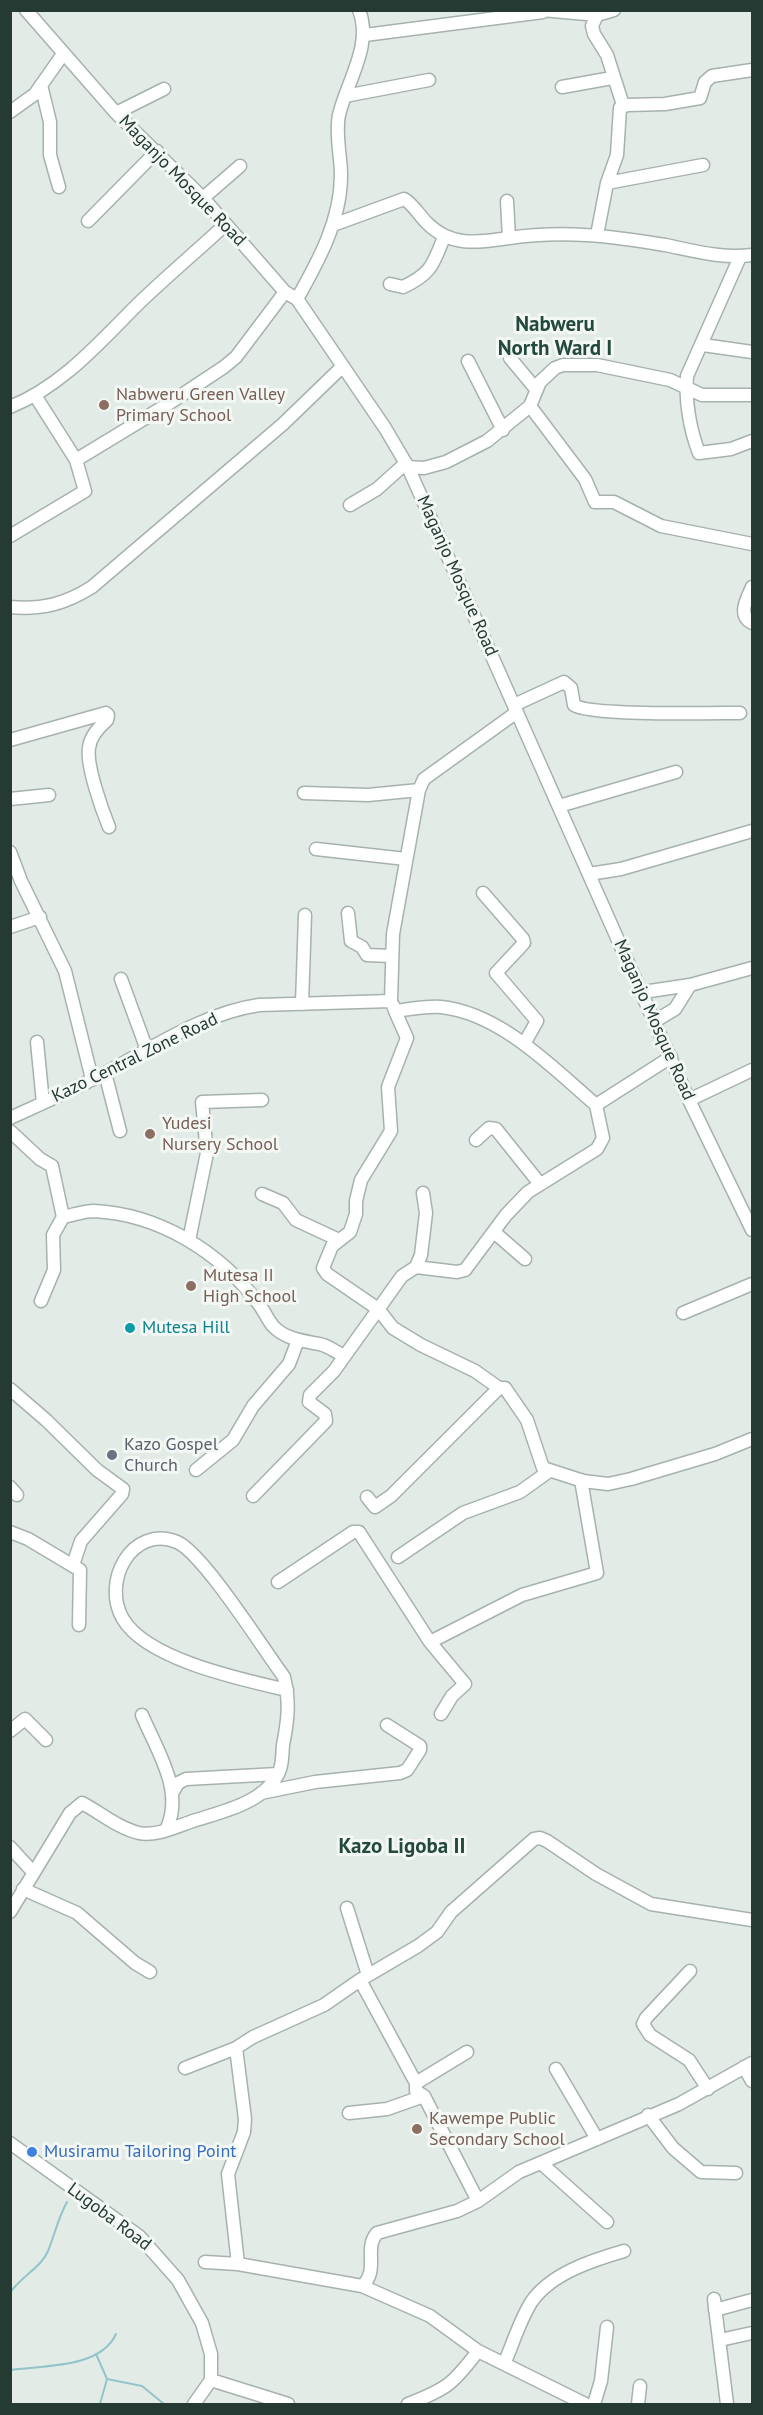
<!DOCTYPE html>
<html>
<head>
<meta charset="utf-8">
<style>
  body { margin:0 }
  #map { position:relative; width:763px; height:2415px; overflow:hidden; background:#e3ebe7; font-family:"PT Sans",sans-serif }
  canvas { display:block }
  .frame { position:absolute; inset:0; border:12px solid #253a33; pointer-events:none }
</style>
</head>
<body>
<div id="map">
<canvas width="763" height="2415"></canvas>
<div class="frame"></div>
</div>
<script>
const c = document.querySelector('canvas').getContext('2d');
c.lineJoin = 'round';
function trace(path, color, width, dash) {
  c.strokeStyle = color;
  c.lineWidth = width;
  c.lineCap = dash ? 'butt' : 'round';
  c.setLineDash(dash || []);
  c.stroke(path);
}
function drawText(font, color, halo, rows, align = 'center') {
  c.font = font + ' "PT Sans",sans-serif';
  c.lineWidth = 6;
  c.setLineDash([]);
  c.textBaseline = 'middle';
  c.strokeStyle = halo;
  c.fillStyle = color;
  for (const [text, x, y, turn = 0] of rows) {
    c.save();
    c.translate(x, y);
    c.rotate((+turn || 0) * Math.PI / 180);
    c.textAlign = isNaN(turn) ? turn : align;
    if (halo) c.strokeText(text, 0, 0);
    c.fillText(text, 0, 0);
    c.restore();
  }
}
const stream = new Path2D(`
  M96,2197L139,2229
  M144,2233L170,2262
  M10,2293C21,2276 41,2268 48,2251C55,2234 58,2218 67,2202
  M96,2354L107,2379L100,2404
  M10,2370C43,2365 100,2369 116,2334
  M107,2379L142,2386L164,2404`);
const minor = new Path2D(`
  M26,10L116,113L203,198L285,292L297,299L385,428L408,467L689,1100L752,1230
  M542,10L597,15L614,10
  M597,15L592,26L594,34L607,55L623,105
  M365,35L543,12
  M41,85L50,122V155L59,187
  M562,87L612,78
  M345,96L429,80
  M10,112L35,94L63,54
  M116,113L164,89
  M607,183L703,165
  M203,198L240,166
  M88,221L157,151
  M333,225L404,199C412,203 419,215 426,222C450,247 477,243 509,238L507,201
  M597,235L607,183L617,155L620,108L627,105L665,104L700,98L705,82L712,76L752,70
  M509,238C564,230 611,236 665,245C695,251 722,259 752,255
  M740,257L687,376C685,401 690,430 699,453L731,449L752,441
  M390,284L403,287C431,274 433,265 444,237
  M297,299C319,260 341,220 341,175C341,156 335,134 339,115C347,81 373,45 359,10
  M703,345L752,352
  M510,358L535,388
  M468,361L503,430
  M530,406L585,479L595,502H614L661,526L752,544
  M10,407C62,386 99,343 138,304C166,277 197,251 226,224
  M76,460L165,406L224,367L236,357L285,292
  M408,467L424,468L446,462L487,441L530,406L540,382L555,368L563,365H597L670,380L702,395H752
  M350,505L377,489L406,463
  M10,536L85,491L76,460L36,397
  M752,587C747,599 737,615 752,623
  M10,607C42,610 65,604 92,587L283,424L343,366
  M514,705L564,682L571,688L574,705C589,716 713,713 740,713
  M10,740L106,713L108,715L107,720C99,727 90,737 89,748C86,765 102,810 109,827
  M304,793L368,795L419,790
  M10,799L49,795
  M559,806L676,772
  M316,849L406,859
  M10,852L21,881L65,971L92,1079
  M589,874L621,869L752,831
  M483,893L523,939L524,943L496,973L537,1021L524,1044
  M348,913L351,941L362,947L367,955L391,956
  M10,927L40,917
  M121,979L147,1050
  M643,992L690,985L752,968
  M302,1004L305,915
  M393,1005L395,1011C410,1009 426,1006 441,1007C500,1013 552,1067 596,1105
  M395,1011L407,1038L388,1087L391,1131L361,1180L356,1201V1214L350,1232L332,1246L323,1268L327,1274L378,1309L393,1328L421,1345L475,1371L499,1388H505L527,1420L543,1468L583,1481L608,1484L631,1479L715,1454L752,1439
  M655,1021L675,1009L690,985
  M37,1042L43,1103
  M105,1073L120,1131
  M689,1100L752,1070
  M10,1118C43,1103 75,1089 107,1072C154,1047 204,1013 259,1005L391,1001L393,934L419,790L424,779L517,712
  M10,1131L40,1159L52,1166L63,1217L53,1235L54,1270L41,1301
  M476,1140L489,1128L496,1129L540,1184
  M262,1194L283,1203L296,1220L339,1240
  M63,1217C73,1215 84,1211 94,1211C159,1214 220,1252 258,1303C264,1310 267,1319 273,1326C285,1339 303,1341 319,1344C327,1345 336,1352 344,1356
  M494,1232L525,1259
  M189,1240L207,1153L202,1102L262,1100
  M416,1267L421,1255L426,1213L423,1193
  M683,1313L752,1284
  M10,1389L46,1420L97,1470L123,1489L122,1494L81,1541L73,1565
  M196,1470L233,1440L253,1406L289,1364L298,1340
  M10,1487L17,1495
  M253,1496L326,1421L325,1414L309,1402L310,1395L334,1371L402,1276L416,1267L457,1272L465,1270L506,1215L528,1192L597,1149L603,1138L596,1105L671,1057
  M367,1497L375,1507L391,1496L499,1388
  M10,1532L28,1539L80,1570L79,1625
  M398,1557L463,1513L520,1492L548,1472
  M278,1582L353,1532H359L430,1642L465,1684L452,1696L441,1714
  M430,1642L522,1595L597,1573L581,1480
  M142,1715C157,1751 185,1791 166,1830
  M10,1731L25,1719L46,1740
  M174,1790L178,1783L186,1779L278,1774
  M261,1793L315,1782L400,1773L407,1770L420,1750V1746L387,1725
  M10,1847L33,1872
  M23,1889L77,1913L135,1963L150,1972
  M347,1908L368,1975
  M10,1912L70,1813L82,1803C101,1813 118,1828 139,1833C155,1837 178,1826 193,1821C221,1812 265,1803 279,1772C283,1763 282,1755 283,1745C288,1720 290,1702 284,1677C264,1650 203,1553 177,1542C132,1524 101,1582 123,1619C147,1660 244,1680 287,1690
  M690,1971L646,2018L643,2024L650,2035L689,2060L708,2089
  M360,1980L416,2083V2091L424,2096L478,2201
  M744,2067L752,2081
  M185,2068L236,2048
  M556,2069L597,2139
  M416,2083L467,2052
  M349,2113L387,2109L424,2096
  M648,2115L673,2148L701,2172L736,2173
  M10,2143L139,2236L178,2280L202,2323L211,2354V2380L194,2404
  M541,2163L607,2222
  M205,2262L238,2264L362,2286L430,2316L478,2351L585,2404
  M238,2264L228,2174L244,2132L245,2119L236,2048L253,2037L324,2005L360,1980L418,1946L437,1932L451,1912L534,1839L540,1838L547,1841L596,1874L651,1904L752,1920
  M362,2286C380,2270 363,2249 377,2233L457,2211L478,2201L519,2172L679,2104L752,2063
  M714,2299L727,2404
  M715,2310L752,2300
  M720,2340L752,2333
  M504,2364C513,2344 520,2319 532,2301C552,2273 593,2260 624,2251
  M211,2380L288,2404
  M408,2404C447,2389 453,2384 478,2351
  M594,2404L601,2381L607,2327
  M638,2404L640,2386`);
const markers = [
  [104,405,6,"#8d6e63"],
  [150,1134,6,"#8d6e63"],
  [191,1286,6,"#8d6e63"],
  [130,1328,6,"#0f9aa8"],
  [112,1455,6,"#6b7280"],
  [417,2129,6,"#8d6e63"],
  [32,2152,6,"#3f7fe0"]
];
const streetNames = [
  ["Maganjo Mosque Road",182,181,46],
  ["Maganjo Mosque Road",457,576,66],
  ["Maganjo Mosque Road",654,1020,66],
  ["Kazo Central Zone Road",135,1058,-26],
  ["Lugoba Road",109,2217,37]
];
const educationNames = [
  ["Nabweru Green Valley",116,395],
  ["Primary School",116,416],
  ["Yudesi",162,1124],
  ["Nursery School",162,1145],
  ["Mutesa II",203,1276],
  ["High School",203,1297],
  ["Kawempe Public",429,2119],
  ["Secondary School",429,2140]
];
const cultureNames = [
  ["Mutesa Hill",142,1328]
];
const worshipNames = [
  ["Kazo Gospel",124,1445],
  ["Church",124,1466]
];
const shopNames = [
  ["Musiramu Tailoring Point",44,2152]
];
const quarterNames = [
  ["Nabweru",555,325],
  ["North Ward I",555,349],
  ["Kazo Ligoba II",402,1847]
];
trace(stream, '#92c4c9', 2);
trace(minor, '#a6b2ad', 15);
trace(minor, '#fff', 12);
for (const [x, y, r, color] of markers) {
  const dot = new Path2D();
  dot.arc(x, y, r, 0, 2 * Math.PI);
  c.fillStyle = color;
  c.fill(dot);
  trace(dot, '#f3f8f5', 2);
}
drawText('18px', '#253a33', '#f3f8f5', streetNames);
drawText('18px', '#785e54', '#f3f8f5', educationNames, 'left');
drawText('18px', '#0d838f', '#f3f8f5', cultureNames, 'left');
drawText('18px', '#5b616d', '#f3f8f5', worshipNames, 'left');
drawText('18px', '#366cbe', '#f3f8f5', shopNames, 'left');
drawText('bold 21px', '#23493d', '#f3f8f5', quarterNames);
</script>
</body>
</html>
